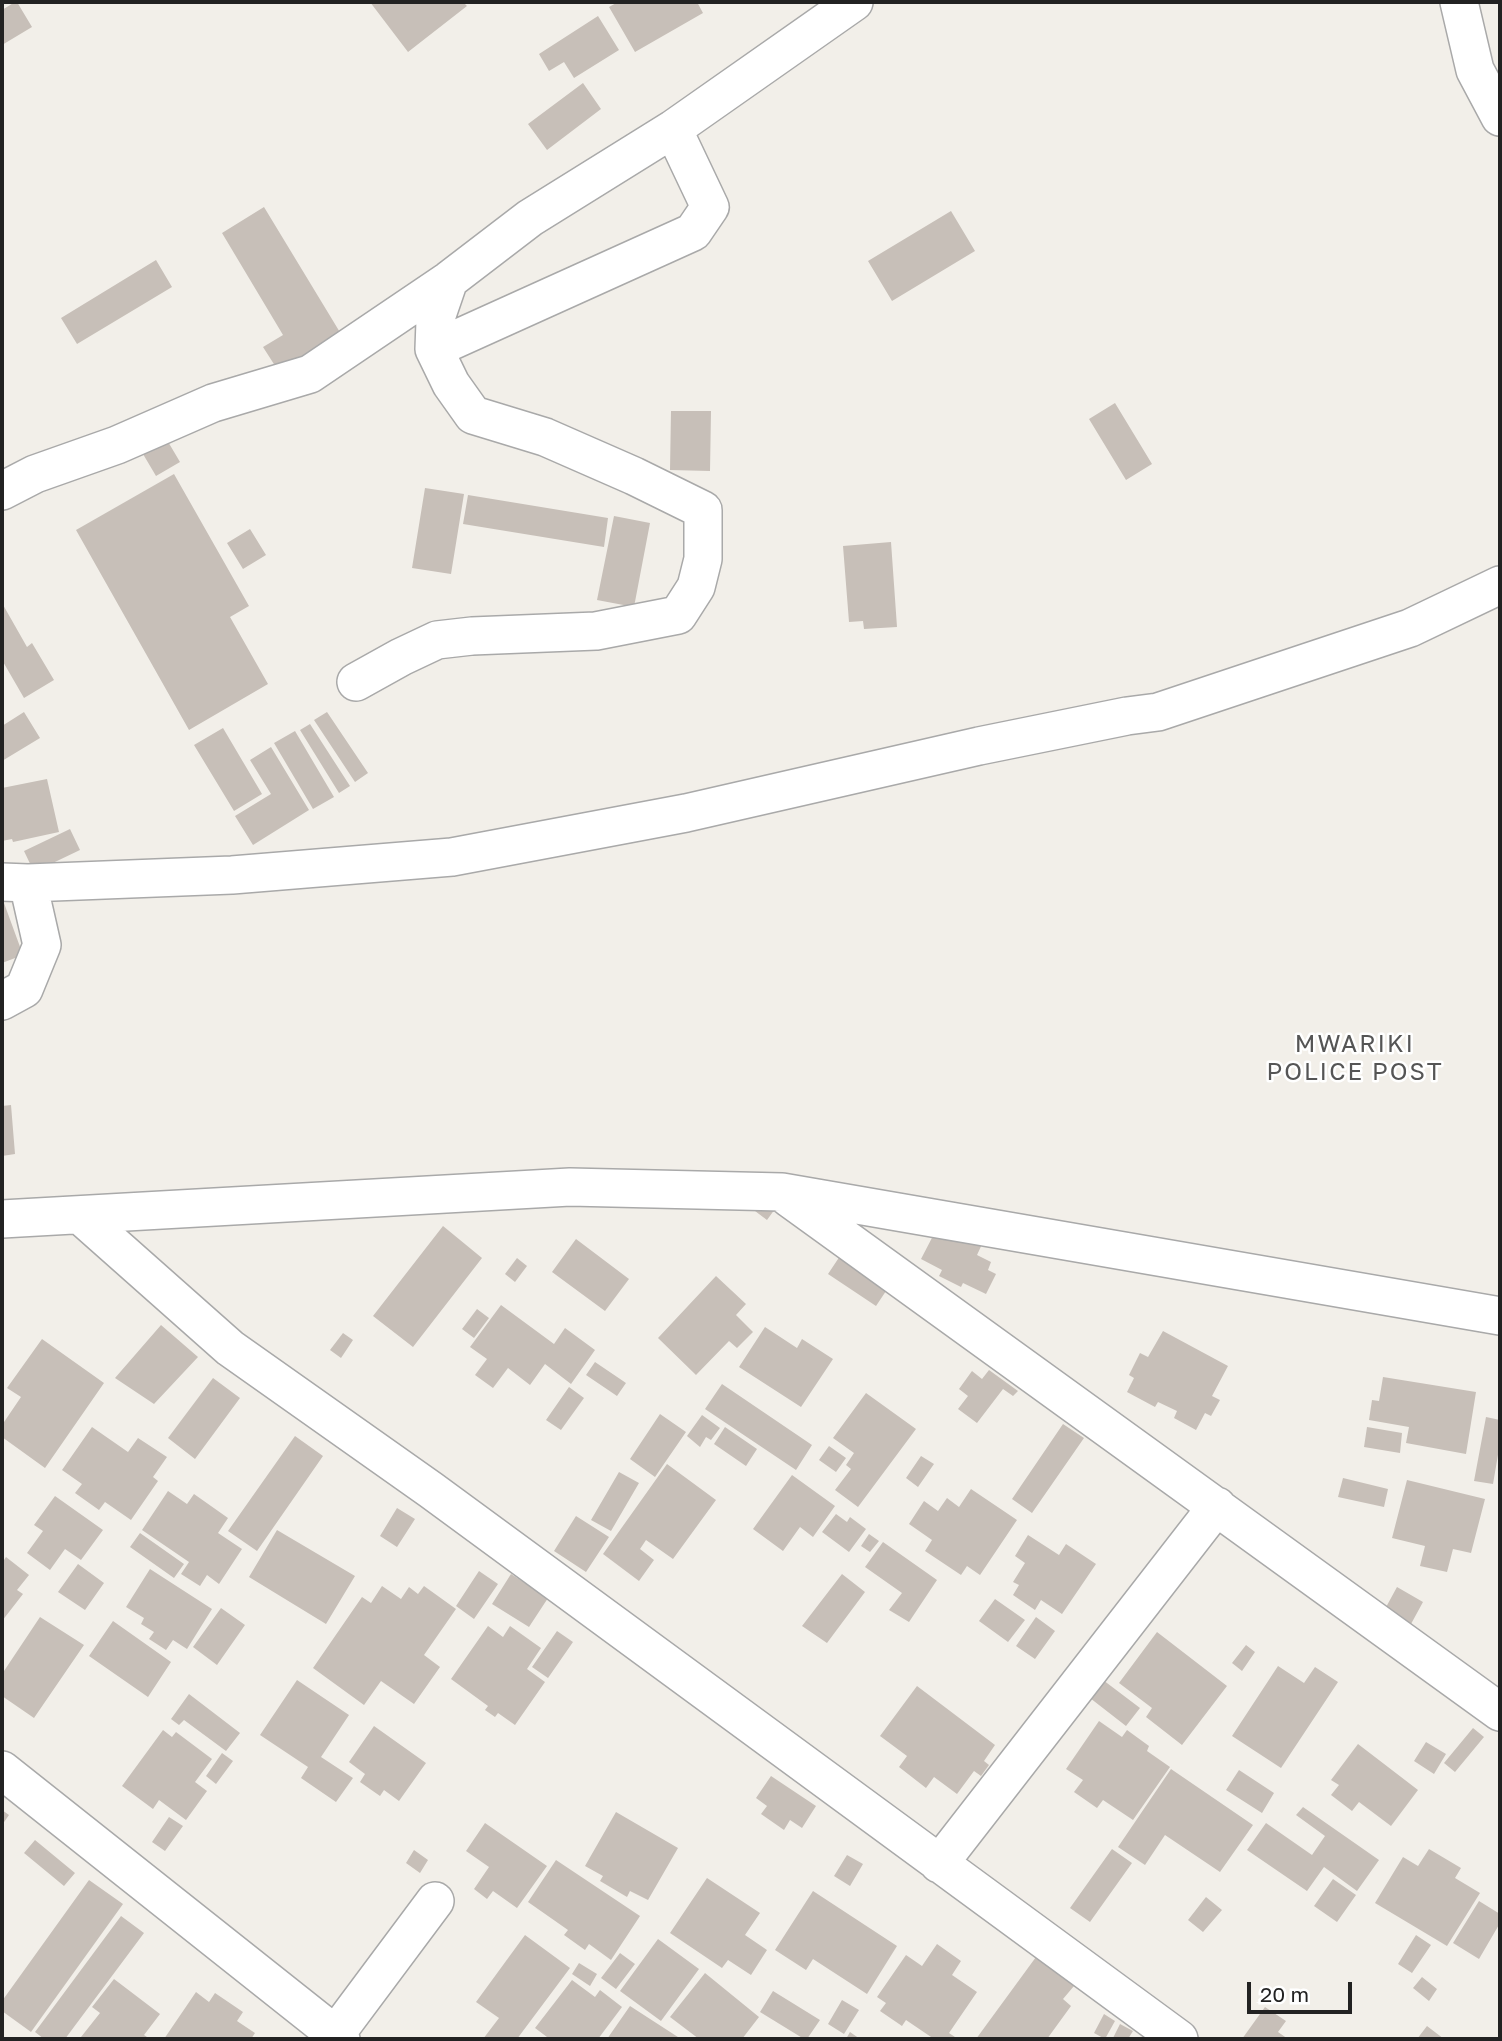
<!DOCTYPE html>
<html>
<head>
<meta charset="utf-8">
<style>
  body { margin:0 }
  #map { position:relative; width:1502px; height:2041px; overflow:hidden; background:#f2efe9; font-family:"Golos Text",sans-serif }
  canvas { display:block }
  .frame { position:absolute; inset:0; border:4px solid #222; pointer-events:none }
  .scale { position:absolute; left:1247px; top:1982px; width:105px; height:32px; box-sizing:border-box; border:4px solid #222; border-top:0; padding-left:9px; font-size:21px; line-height:24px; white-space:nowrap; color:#222; -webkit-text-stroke:5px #fff; paint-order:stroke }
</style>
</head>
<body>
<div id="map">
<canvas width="1502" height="2041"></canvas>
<div class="frame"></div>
<div class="scale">20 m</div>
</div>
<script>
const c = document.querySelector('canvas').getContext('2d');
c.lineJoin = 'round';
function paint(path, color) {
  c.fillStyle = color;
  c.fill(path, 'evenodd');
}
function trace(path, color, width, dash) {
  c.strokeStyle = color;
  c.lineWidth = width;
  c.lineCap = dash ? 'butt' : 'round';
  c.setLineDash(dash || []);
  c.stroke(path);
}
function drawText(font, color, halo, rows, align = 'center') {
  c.font = font + ' "Golos Text",sans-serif';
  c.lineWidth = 5;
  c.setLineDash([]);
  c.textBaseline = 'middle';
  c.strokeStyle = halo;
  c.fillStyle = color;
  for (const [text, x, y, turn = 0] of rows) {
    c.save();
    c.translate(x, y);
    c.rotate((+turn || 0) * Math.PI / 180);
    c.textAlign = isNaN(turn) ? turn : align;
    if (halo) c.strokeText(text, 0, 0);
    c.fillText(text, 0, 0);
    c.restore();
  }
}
const building = new Path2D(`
  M15,2H17L32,27L2,45V10Z
  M370,2H414L415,4L418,2H463L467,6L408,52Z
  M618,2H697L703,13L635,52L609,7Z
  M598,16L619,50L574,78L564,62L549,71L539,54Z
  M583,83L601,109L547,150L528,124Z
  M264,207L341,334L279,372L263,347L283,335L222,233Z
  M951,211L975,251L892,301L868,261Z
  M156,260L172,287L77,344L61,318Z
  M1115,403L1152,464L1126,480L1089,419Z
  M671,411H711L710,471L670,470Z
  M167,440L180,462L156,476L143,454Z
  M174,474L249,606L230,617L268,684L189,730L76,530Z
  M425,488L464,494L451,574L412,568Z
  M468,495L608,518L604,547L463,524Z
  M614,516L650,523L634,607L597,600Z
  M250,529L266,555L243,569L227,543Z
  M891,542L897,627L864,629L863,621L849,622L843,546Z
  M2,603L27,647L32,643L54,680L24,698L2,660Z
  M24,712L40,738L2,761V726Z
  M327,712L368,773L355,782L314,720Z
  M310,724L350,786L339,793L300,730Z
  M223,728L262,794L234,811L194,745Z
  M295,731L334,797L313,809L274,743Z
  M271,747L309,810L253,845L235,816L271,794L250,760Z
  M47,779L59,832L13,842L12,839L2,841V788Z
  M70,829L80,850L34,872L24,851Z
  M4,903L23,955L2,963V904Z
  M11,1105L15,1154L2,1156V1106Z
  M762,1200L775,1209L767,1220L755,1211Z
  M443,1226L482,1258L413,1347L373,1316Z
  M960,1228L984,1240L977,1255L991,1262L988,1270L996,1274L986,1294L963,1283L961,1287L939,1276L942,1270L921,1259L935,1232L954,1241Z
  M576,1239L629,1279L605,1311L552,1272Z
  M840,1256L888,1288L876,1306L828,1274Z
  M517,1258L527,1266L515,1282L505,1274Z
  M716,1276L746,1304L736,1315L753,1332L737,1348L729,1341L696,1375L658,1338Z
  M501,1305L554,1344L565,1328L595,1350L571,1384L545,1364L530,1385L508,1368L493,1388L475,1375L487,1359L470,1347Z
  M477,1309L489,1318L474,1338L462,1329Z
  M161,1325L198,1357L154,1404L115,1378Z
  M765,1327L797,1348L802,1339L833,1359L801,1407L739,1367Z
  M1163,1331L1228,1366L1212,1396L1220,1400L1211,1416L1205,1413L1196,1430L1174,1418L1177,1411L1158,1402L1155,1407L1127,1392L1134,1378L1129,1375L1140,1353L1148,1357Z
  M343,1333L353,1340L341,1358L330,1350Z
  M42,1339L104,1383L45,1468L2,1437V1425L21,1397L7,1388Z
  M595,1362L626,1383L617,1396L586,1375Z
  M989,1370L1018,1391L1013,1396L1003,1389L977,1423L958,1409L968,1396L959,1389L972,1371L982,1379Z
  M1383,1377L1476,1392L1466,1454L1406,1443L1409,1427L1369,1420L1372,1400L1379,1401Z
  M213,1378L240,1398L195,1459L168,1438Z
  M722,1384L812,1445L796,1470L705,1409Z
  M569,1387L584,1398L561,1430L546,1420Z
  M866,1393L916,1429L858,1507L835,1490L851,1469L846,1465L854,1453L833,1438Z
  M660,1414L686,1432L655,1477L630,1459Z
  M702,1415L720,1428L711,1440L706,1437L700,1447L687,1436Z
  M1486,1417L1500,1420V1443L1493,1484L1474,1481Z
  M1063,1424L1084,1438L1032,1513L1012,1499Z
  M92,1427L128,1452L138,1438L167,1457L153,1477L158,1481L131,1520L105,1502L99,1510L75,1493L82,1484L62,1470Z
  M725,1427L757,1449L746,1466L714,1444Z
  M1367,1427L1402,1433L1400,1453L1364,1447Z
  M295,1436L323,1456L257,1551L228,1531Z
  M829,1446L846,1458L836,1472L819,1460Z
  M921,1456L934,1464L918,1487L906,1478Z
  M667,1464L716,1500L673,1559L646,1540L640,1549L654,1560L639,1581L603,1554Z
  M619,1472L639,1483L611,1531L591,1520Z
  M792,1475L835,1506L813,1537L800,1527L783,1551L753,1529Z
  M1343,1478L1388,1489L1384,1507L1338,1497Z
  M1407,1480L1485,1499L1471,1553L1453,1549L1447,1572L1420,1566L1425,1546L1392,1538Z
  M971,1489L1017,1520L980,1575L967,1566L961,1575L925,1551L932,1540L909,1524L924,1501L938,1511L947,1498L959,1507Z
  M168,1491L187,1504L194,1494L228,1518L218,1533L242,1549L219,1584L207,1575L200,1586L181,1574L189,1562L142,1530Z
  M55,1496L103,1530L81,1560L65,1549L50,1570L27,1553L43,1531L34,1525Z
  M397,1508L415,1519L397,1547L380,1536Z
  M836,1514L847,1522L850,1517L866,1529L849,1552L822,1532Z
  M576,1516L609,1537L586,1572L554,1551Z
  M277,1530L355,1576L326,1624L249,1577Z
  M140,1533L184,1564L174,1578L130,1547Z
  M869,1534L879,1541L870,1552L861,1546Z
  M1028,1535L1059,1555L1066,1544L1096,1564L1062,1614L1041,1600L1035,1610L1013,1595L1019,1585L1013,1582L1025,1563L1015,1556Z
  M883,1542L937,1580L909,1622L889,1610L902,1593L865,1567Z
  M6,1557L29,1575L17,1590L23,1594L2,1621V1563Z
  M78,1564L104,1583L85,1610L58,1592Z
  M150,1569L212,1609L187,1649L173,1640L166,1650L149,1639L154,1632L141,1624L144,1618L126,1607Z
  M479,1571L498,1584L474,1619L456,1606Z
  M511,1574L548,1598L529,1627L492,1604Z
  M842,1574L865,1592L827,1643L802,1626Z
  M382,1586L401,1599L409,1587L418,1594L424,1586L456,1609L424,1655L440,1667L414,1704L381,1681L364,1705L313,1668L362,1597L371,1603Z
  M1397,1587L1423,1602L1411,1624L1385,1609Z
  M995,1599L1025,1620L1008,1642L979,1621Z
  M221,1608L245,1625L217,1665L193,1647Z
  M40,1617L84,1645L34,1718L2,1696V1674Z
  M1036,1617L1055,1631L1035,1659L1016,1646Z
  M113,1621L171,1662L148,1697L89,1656Z
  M488,1626L503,1637L510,1626L541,1648L527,1669L545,1682L515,1725L498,1713L495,1717L485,1710L488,1706L451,1679Z
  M557,1631L573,1642L548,1678L532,1667Z
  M1157,1632L1227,1686L1182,1745L1146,1717L1152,1708L1119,1683Z
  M1246,1645L1255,1652L1242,1671L1232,1663Z
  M1278,1666L1304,1683L1315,1667L1338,1682L1281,1768L1232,1736Z
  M297,1680L349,1715L321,1757L353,1778L336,1802L301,1778L308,1767L260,1735Z
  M1103,1680L1140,1708L1126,1726L1090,1698Z
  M917,1686L995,1745L984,1761L989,1765L981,1776L974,1771L957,1794L934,1777L926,1788L899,1767L907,1756L880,1736Z
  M189,1694L240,1733L226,1751L184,1720L179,1725L171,1719Z
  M1099,1721L1122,1737L1127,1730L1149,1746L1147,1751L1170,1767L1133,1820L1103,1800L1097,1808L1074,1792L1083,1780L1066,1769Z
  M374,1726L426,1763L399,1801L384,1790L380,1796L360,1782L365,1774L349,1762Z
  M1473,1728L1484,1737L1455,1772L1444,1763Z
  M163,1730L172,1737L176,1732L212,1759L195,1782L207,1791L186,1820L159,1800L153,1809L122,1786Z
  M1426,1742L1446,1754L1434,1774L1414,1761Z
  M1358,1744L1418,1790L1391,1826L1359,1802L1352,1811L1331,1795L1339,1785L1331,1780Z
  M222,1753L233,1761L216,1784L206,1776Z
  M1171,1769L1253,1825L1220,1872L1165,1835L1145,1865L1118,1847Z
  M1239,1770L1274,1793L1262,1813L1226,1790Z
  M771,1776L816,1806L802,1828L790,1820L784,1830L761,1814L767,1806L756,1798Z
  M1303,1807L1379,1860L1357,1891L1324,1867L1307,1891L1247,1850L1266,1823L1312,1855L1325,1836L1296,1815Z
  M2,1810L9,1815L2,1825Z
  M616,1812L678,1848L648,1900L630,1891L627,1897L600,1881L603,1876L585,1866Z
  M169,1817L183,1826L165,1851L152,1842Z
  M485,1823L547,1866L517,1908L493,1891L487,1899L474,1889L489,1867L466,1851Z
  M35,1840L75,1873L64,1886L24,1853Z
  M1112,1849L1132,1863L1090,1922L1070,1908Z
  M1429,1849L1461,1868L1455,1878L1480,1893L1447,1946L1375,1903L1403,1857L1418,1866Z
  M414,1850L428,1860L420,1873L406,1863Z
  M847,1855L863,1864L850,1886L834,1876Z
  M556,1860L640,1916L611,1960L589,1944L585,1950L564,1935L568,1930L528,1902Z
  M707,1878L760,1913L745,1935L767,1950L751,1975L728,1960L722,1968L670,1933Z
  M1333,1879L1356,1895L1337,1922L1314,1906Z
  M89,1880L123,1904L31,2032L2,2011V2001Z
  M813,1891L897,1946L867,1994L813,1959L806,1970L775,1950Z
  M1206,1897L1222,1910L1203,1932L1188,1920Z
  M1479,1901L1500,1914V1923L1479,1959L1453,1943Z
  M121,1916L144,1933L65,2039H44L35,2032Z
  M525,1935L570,1968L517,2039H483L499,2018L476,2002Z
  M1416,1935L1431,1945L1412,1973L1398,1964Z
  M658,1939L699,1969L661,2021L620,1991Z
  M937,1944L961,1961L952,1975L977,1992L949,2033L958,2039H934L906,2020L902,2026L880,2011L886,2003L877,1997L906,1955L922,1966Z
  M620,1953L635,1964L616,1989L601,1978Z
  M1036,1957L1074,1986L1063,1999L1071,2006L1047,2039H976Z
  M579,1963L597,1974L590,1986L572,1974Z
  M705,1973L759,2017L742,2039H699L670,2017Z
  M1422,1977L1437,1989L1429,2001L1413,1988Z
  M114,1979L160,2014L144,2035L150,2039H84L81,2037L100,2013L92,2007Z
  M572,1980L595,1997L600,1990L622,2007L598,2039H546L547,2037L535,2028Z
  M773,1991L820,2020L807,2039H804L760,2012Z
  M196,1992L209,2002L215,1993L243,2012L237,2021L255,2033L251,2039H164Z
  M842,2000L859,2010L844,2034L828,2024Z
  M630,2006L681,2039H607Z
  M1265,2007L1286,2021L1278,2032L1288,2039H1242Z
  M1104,2014L1115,2021L1105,2039L1094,2033Z
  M1120,2024L1133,2031L1128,2039L1113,2038Z
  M1427,2026L1444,2039H1417Z
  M850,2032L860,2039H846Z`);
const minor = new Path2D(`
  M1459,2L1475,70L1500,117
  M434,349L693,232L710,207L673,129
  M2,491L35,474L117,445L213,403L310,374L449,280L530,218L673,129L854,2
  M356,682L401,657L437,640L472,636L596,631L678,615L696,587L703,559V510L634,476L545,437L473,415L451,384L434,349L435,321L449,280
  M2,882L28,883L232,875L452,857L686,813L979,746L1127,716L1158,712L1410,628L1500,585
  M2,1001L24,989L42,945L28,883
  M789,1198L1500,1712
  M80,1215L230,1348L431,1490L1179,2039
  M2,1219L570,1187L782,1192L1500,1316
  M2,1770L341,2039
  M939,1864L1217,1506
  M335,2035L435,1901`);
const quarterNames = [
  ["MWARIKI",1355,1044],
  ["POLICE POST",1355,1072]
];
paint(building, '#c7bfb8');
trace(minor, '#a9a9a9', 40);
trace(minor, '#fff', 37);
c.letterSpacing = '2px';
drawText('24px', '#555', '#fff', quarterNames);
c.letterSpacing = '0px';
</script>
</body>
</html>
